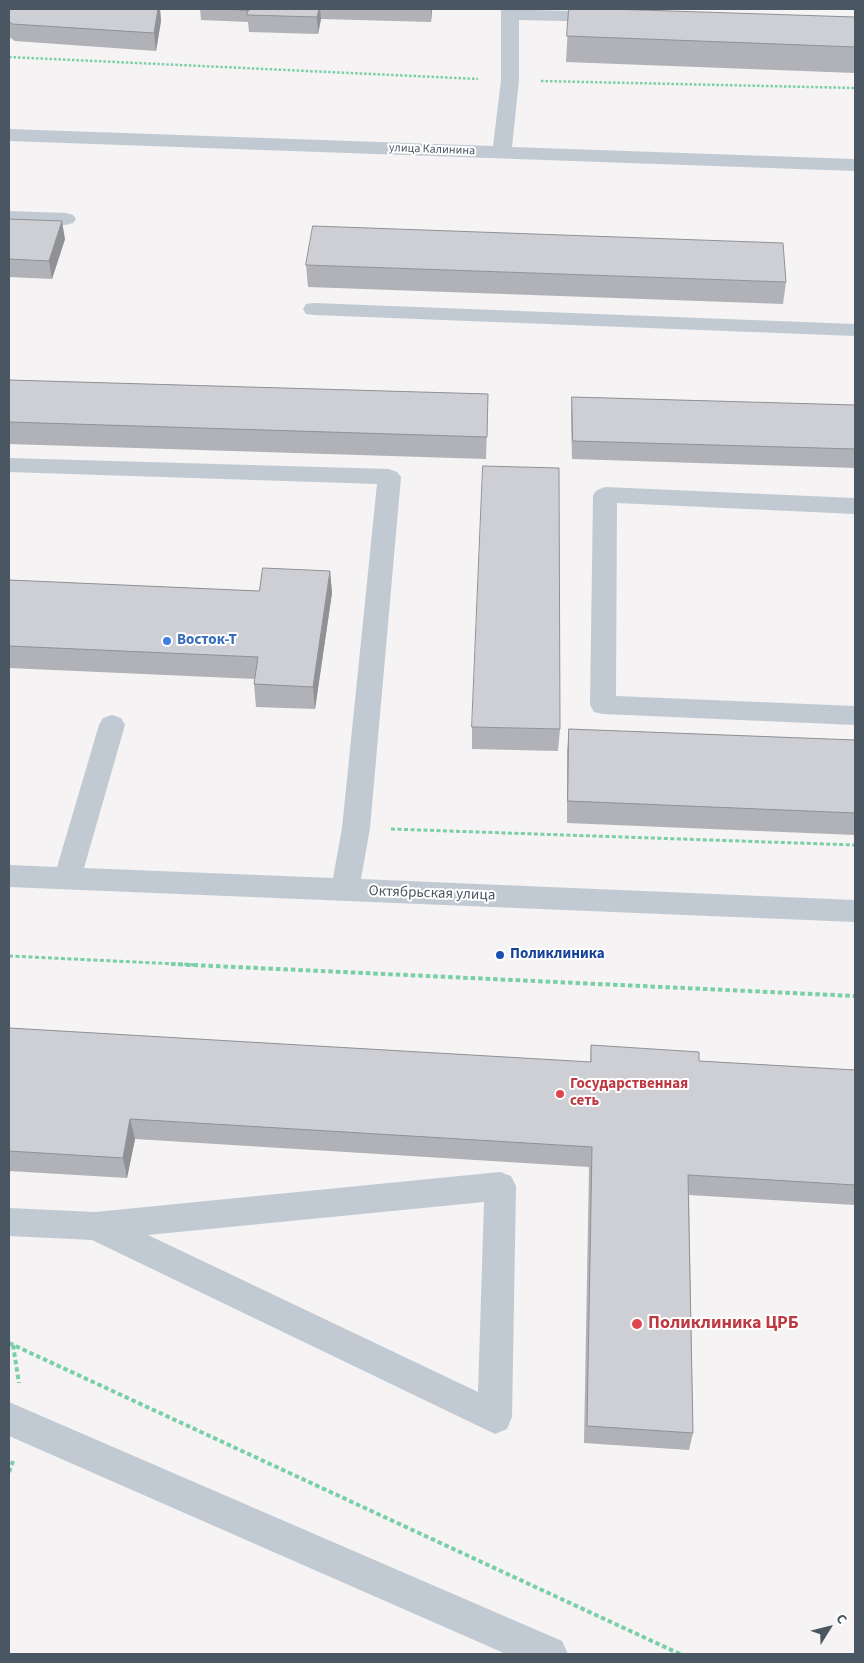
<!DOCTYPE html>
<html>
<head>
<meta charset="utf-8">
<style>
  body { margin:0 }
  #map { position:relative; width:864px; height:1663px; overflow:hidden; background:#f5f3f3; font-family:"Source Sans 3",sans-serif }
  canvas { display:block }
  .frame { position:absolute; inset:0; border:10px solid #4a5661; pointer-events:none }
  .north { position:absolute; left:804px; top:1603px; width:50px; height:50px; -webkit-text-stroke:4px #fff; paint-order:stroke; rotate:54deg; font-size:14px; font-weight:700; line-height:20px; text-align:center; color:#4a5661 }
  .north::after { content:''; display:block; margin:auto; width:18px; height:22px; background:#4a5661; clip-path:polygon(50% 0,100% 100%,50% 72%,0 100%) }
</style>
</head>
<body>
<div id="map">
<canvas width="864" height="1663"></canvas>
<div class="frame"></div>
<div class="north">С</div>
</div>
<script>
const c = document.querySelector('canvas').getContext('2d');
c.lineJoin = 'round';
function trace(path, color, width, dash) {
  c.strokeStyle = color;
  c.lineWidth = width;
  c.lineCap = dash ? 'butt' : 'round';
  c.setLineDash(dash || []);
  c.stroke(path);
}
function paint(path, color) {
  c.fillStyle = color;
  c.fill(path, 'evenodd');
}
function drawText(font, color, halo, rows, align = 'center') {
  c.font = font + ' "Source Sans 3",sans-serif';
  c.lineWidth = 4;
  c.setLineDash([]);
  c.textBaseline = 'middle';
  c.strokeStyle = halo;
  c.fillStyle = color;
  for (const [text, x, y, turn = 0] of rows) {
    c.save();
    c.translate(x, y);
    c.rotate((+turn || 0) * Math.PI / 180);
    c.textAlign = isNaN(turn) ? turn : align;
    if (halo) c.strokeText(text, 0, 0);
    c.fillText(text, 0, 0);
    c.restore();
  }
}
const pathFar2 = new Path2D(`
  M9,57L478,79
  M541,81L855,88`);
const pathFar1 = new Path2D(`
  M391,829L855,845
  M9,956L198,965`);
const path = new Path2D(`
  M171,964L855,996
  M9,1343L680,1654
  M13,1345L19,1383
  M9,1472L13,1461`);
const minor = new Path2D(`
  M501,9L606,12L612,13L615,17L612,21L606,22L519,20V80L512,147L855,159V171L9,141V129L493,146L501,80Z
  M9,211L66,213L73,215L76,219L73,223L66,225L9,223Z
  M314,303L855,324V336L314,315L306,314L303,309L306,304Z
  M9,458L389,469L397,472L401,477L370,828L361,879L855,900V922L9,887V865L57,867L99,725L103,718L112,715L121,718L125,725L84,868L333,878L342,828L377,484L9,472Z
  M605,487L855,498V514L617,503L616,696L855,706V725L603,714L594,712L590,705L593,495L597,490Z
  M500,1172L511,1176L516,1186L512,1417L507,1429L495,1434L92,1240L9,1236V1208L95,1212ZM484,1202L478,1392L148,1235Z
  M9,1402L562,1641L568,1654H506L9,1436Z`);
const wall = new Path2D(`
  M9,9H160L161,21L156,51L15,41L9,37Z
  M200,9H432L431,22L321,19L318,34L249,32L248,22L201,20Z
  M569,9L855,17V73L566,62Z
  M9,219L65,239L52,279L9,277Z
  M306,265L786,282L783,304L308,287Z
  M9,380L488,394L486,459L9,444Z
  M572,397L855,405V468L572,459L571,416Z
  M330,571L332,593L315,709L256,707L254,684L255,679L9,668V580L259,591Z
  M472,727L560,729L558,751L472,749Z
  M569,729L855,740V835L567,823V751Z
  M9,1028L590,1062L591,1045L699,1061L855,1070V1205L689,1195L693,1433L689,1450L584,1443L589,1167L135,1139L127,1178L9,1171Z`);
const shadedWall = new Path2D(`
  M158,9H160L161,21L156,51L154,33Z
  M319,9H320L321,19L318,34L317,17Z
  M431,9H432L431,22Z
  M62,221L65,239L52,279L49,261Z
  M330,571L332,593L315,709L313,687Z
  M130,1119L135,1139L127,1178L123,1158Z`);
const building = new Path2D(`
  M9,9H158L154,33L12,24L9,21Z
  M222,9H249V10Z
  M249,9H319L317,17L247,15Z
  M569,9H609L855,17V47L567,36Z
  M9,219L62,221L49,261L9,259Z
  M313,226L783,243L786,282L306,265Z
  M9,380L488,394L487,437L9,422Z
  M572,397L855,405V449L573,441Z
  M483,466L559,468L560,729L472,727Z
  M263,568L330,571L313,687L254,684L258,657L9,646V580L259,591Z
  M569,729L855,740V813L568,801Z
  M9,1028L591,1062V1045L699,1052V1061L855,1070V1185L688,1175L693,1433L587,1426L592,1147L130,1119L123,1158L9,1151Z`);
const markers = [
  [167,641,5,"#3f7fe0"],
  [500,955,5,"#1a4fb4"],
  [560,1094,5,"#e0444e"],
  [637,1324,6,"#e0444e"]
];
const farStreetnames = [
  ["улица Калинина",432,150,2]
];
const shopNames = [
  ["Восток-Т",177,641]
];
const streetNames = [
  ["Октябрьская улица",432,894,2]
];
const transitNames = [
  ["Поликлиника",510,955]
];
const healthNames = [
  ["Государственная",570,1085],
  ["сеть",570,1102]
];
const nearHealthnames = [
  ["Поликлиника ЦРБ",648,1324]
];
trace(pathFar2, '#7ad0a6', 2.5, [2.5, 2]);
trace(pathFar1, '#7ad0a6', 3, [4, 2.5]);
trace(path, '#7ad0a6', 4, [4.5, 3]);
paint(minor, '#c1cad2');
paint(wall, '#b0b2b7');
paint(shadedWall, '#909195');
paint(building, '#cdcfd5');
trace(building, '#909195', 1);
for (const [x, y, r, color] of markers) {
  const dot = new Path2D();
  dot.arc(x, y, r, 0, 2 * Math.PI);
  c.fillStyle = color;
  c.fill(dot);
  trace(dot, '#fff', 2);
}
drawText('12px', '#4a5661', '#fff', farStreetnames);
drawText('bold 15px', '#366cbe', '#fff', shopNames, 'left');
drawText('15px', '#4a5661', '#fff', streetNames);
drawText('bold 15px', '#164399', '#fff', transitNames, 'left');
drawText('bold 15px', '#be3a42', '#fff', healthNames, 'left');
drawText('bold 18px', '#be3a42', '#fff', nearHealthnames, 'left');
</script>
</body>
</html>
